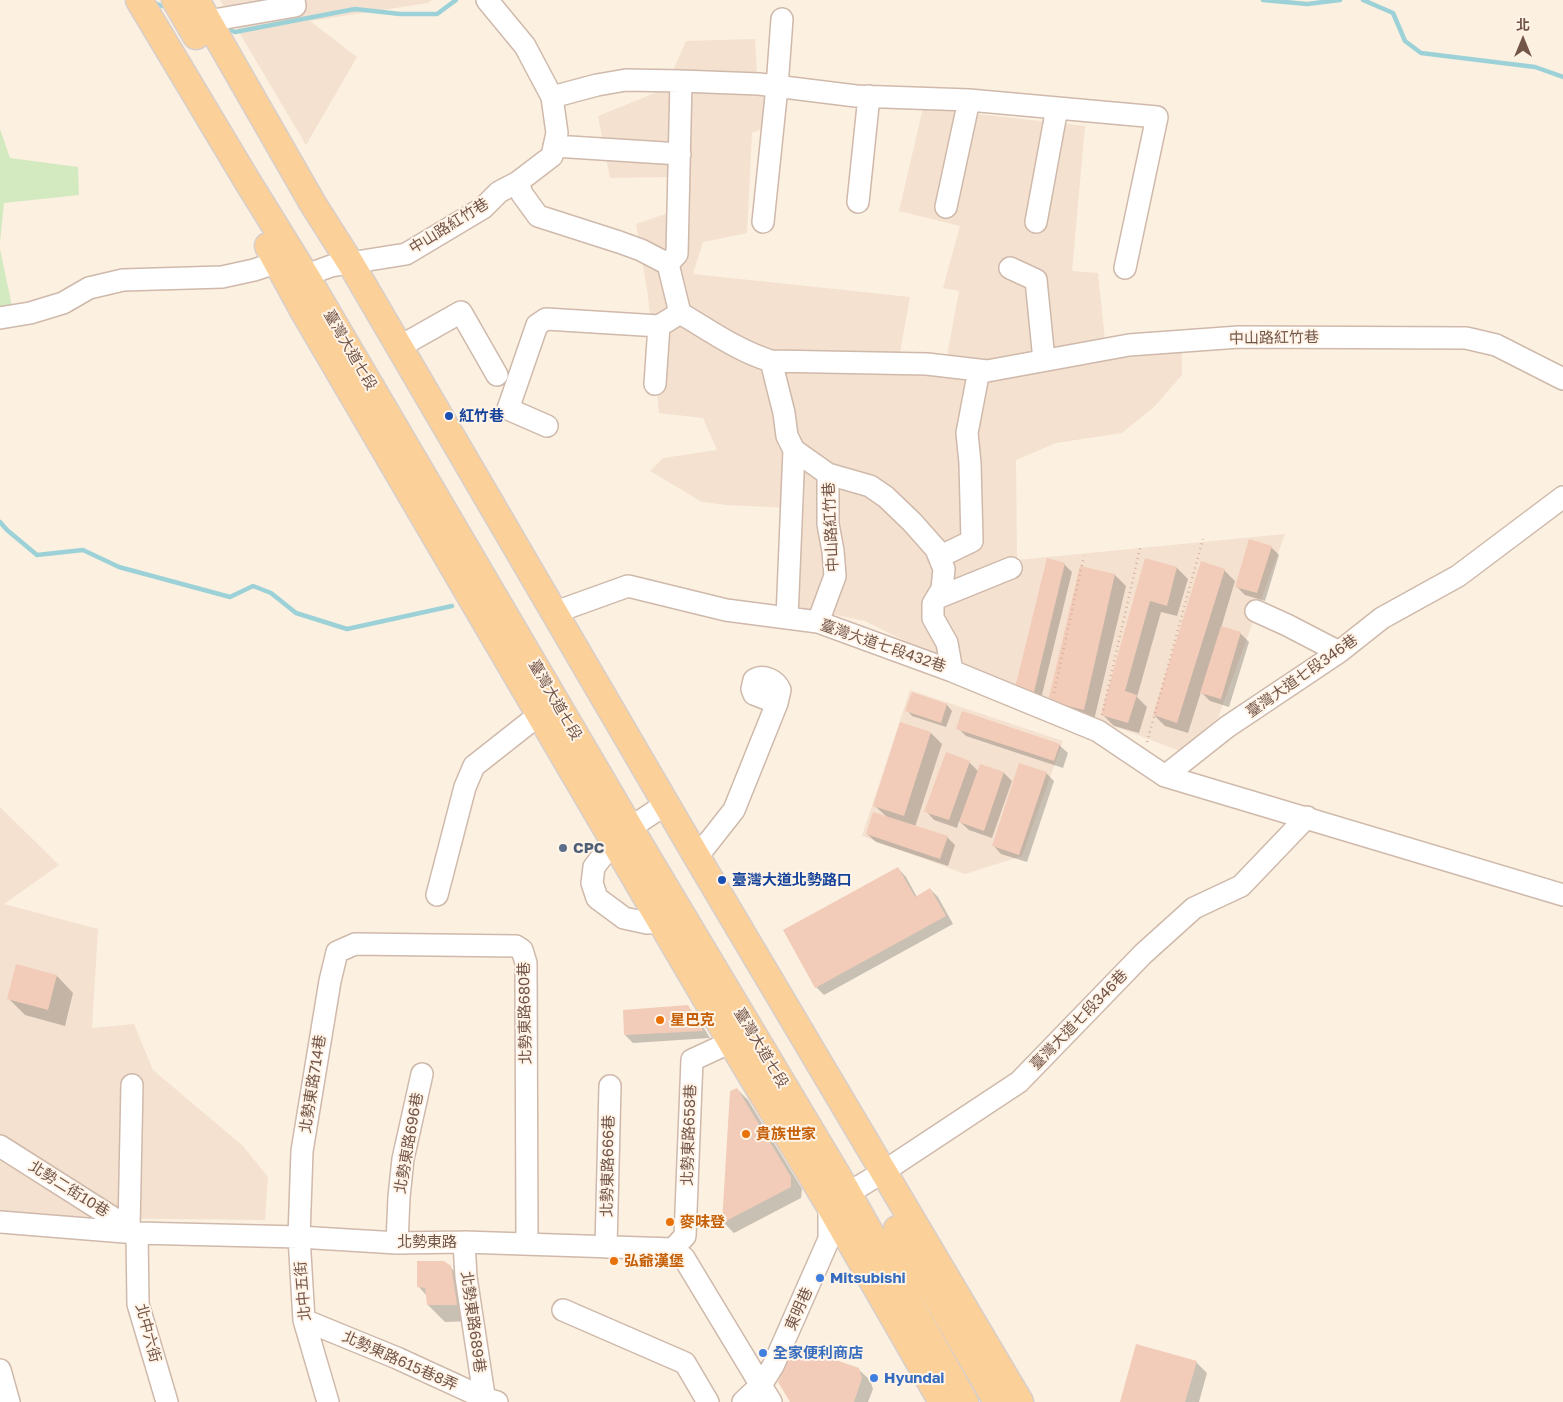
<!DOCTYPE html>
<html>
<head>
<meta charset="utf-8">
<style>
  body { margin:0 }
  #map { position:relative; width:1563px; height:1402px; overflow:hidden; background:#fcf0e1; font-family:"Golos Text","Noto Sans TC",sans-serif }
  canvas { display:block }
  .north { position:absolute; left:1498px; top:15px; width:50px; height:50px; -webkit-text-stroke:4px #fff4e7; paint-order:stroke; rotate:0deg; font-size:14px; font-weight:700; line-height:20px; text-align:center; color:#735548 }
  .north::after { content:''; display:block; margin:auto; width:18px; height:22px; background:#735548; clip-path:polygon(50% 0,100% 100%,50% 72%,0 100%) }
</style>
</head>
<body>
<div id="map">
<canvas width="1563" height="1402"></canvas>
<div class="north">北</div>
</div>
<script>
const c = document.querySelector('canvas').getContext('2d');
c.lineJoin = 'round';
function paint(path, color) {
  c.fillStyle = color;
  c.fill(path, 'evenodd');
}
function trace(path, color, width, dash) {
  c.strokeStyle = color;
  c.lineWidth = width;
  c.lineCap = dash ? 'butt' : 'round';
  c.setLineDash(dash || []);
  c.stroke(path);
}
function drawText(font, color, halo, rows, align = 'center') {
  c.font = font + ' "Golos Text","Noto Sans TC",sans-serif';
  c.lineWidth = 4;
  c.setLineDash([]);
  c.textBaseline = 'middle';
  c.strokeStyle = halo;
  c.fillStyle = color;
  for (const [text, x, y, turn = 0] of rows) {
    c.save();
    c.translate(x, y);
    c.rotate((+turn || 0) * Math.PI / 180);
    c.textAlign = isNaN(turn) ? turn : align;
    if (halo) c.strokeText(text, 0, 0);
    c.fillText(text, 0, 0);
    c.restore();
  }
}
const residential = new Path2D(`
  M220,0H432L428,3L310,21L357,57L306,145Z
  M755,39L758,94L776,98L773,124L752,133L747,233L703,242L693,274L910,297L898,364L944,372L959,291L943,288L960,226L899,211L923,108L1085,126L1072,271L1098,273L1107,360L1182,351V375L1155,406L1122,433L1056,443L1016,460L1017,560L1285,534L1218,718L1180,751L1095,719L1010,693L865,621L793,606L789,508L727,505L702,502L650,471L663,458L717,450L703,418L659,413L648,296L636,224L677,210L670,177L610,178L598,116L665,89L686,41Z
  M910,690L1063,741L1022,856L965,874L862,836Z
  M0,807L59,865L4,904L98,929L92,1028L134,1024L153,1070L243,1146L268,1177L265,1220L0,1217Z`);
const green = new Path2D(`
  M0,129L10,158L78,167L79,195L4,203L0,242Z
  M0,249L13,311L0,310Z`);
const shadow = new Path2D(`
  M1271,547L1279,555L1265,601L1245,595L1236,586Z
  M1146,559L1177,568L1188,579L1177,616L1161,612L1137,697L1147,707L1139,733L1114,726L1103,715Z
  M1064,564L1072,572L1040,703L1024,699Z
  M1080,567L1115,575L1126,586L1094,720L1049,701Z
  M1224,570L1235,581L1221,628L1241,634L1249,642L1229,707L1210,701L1201,692L1188,733L1165,726L1154,715Z
  M912,694L947,705L952,711L946,727L912,716L907,710Z
  M958,728L1059,745L1068,753L1063,768L966,736Z
  M931,733L942,744L915,827L947,837L955,845L948,866L876,842L867,834L887,817L875,806Z
  M969,762L978,771L1004,773L1012,781L992,838L969,830L959,821L957,828L934,820L926,811Z
  M1046,773L1054,781L1027,862L1001,854L993,845Z
  M898,868L906,877L917,897L930,889L938,897L953,924L824,995L816,987Z
  M57,976L73,993L65,1026L25,1015L8,998Z
  M688,1007L696,1015L710,1038L633,1043L625,1035Z
  M737,1089L748,1100L802,1189L801,1198L734,1233L724,1223L731,1092Z
  M450,1267L468,1284L473,1321L445,1322L428,1305L427,1296L418,1286Z
  M1196,1362L1207,1373L1199,1402H1121Z
  M858,1369L870,1380L873,1389L868,1402H792Z`);
const stream = new Path2D(`
  M1263,0L1307,4L1340,0
  M1363,0L1393,13L1405,41L1421,53L1535,67L1563,77
  M151,2L168,8
  M222,27L235,32L355,9L400,14H437L456,0
  M0,522L7,530L37,555L83,550L119,567L230,597L253,586L271,593L296,613L347,629L452,606`);
const building = new Path2D(`
  M1249,539L1272,546L1257,593L1235,587Z
  M1047,558L1065,563L1033,696L1014,692Z
  M1145,558L1177,567L1167,606L1150,601L1125,691L1137,695L1128,723L1101,715Z
  M1201,561L1225,569L1177,723L1153,715Z
  M1080,566L1115,574L1084,710L1048,701Z
  M1221,626L1241,632L1221,699L1200,693Z
  M912,692L947,704L941,723L905,711Z
  M962,711L1060,744L1054,761L956,729Z
  M900,722L931,732L904,816L873,806Z
  M946,752L970,761L949,820L924,812Z
  M1019,763L1047,772L1019,855L992,846Z
  M980,764L1004,772L984,831L959,822Z
  M873,812L948,836L940,859L866,834Z
  M898,867L915,897L930,888L946,916L815,988L783,930Z
  M16,964L57,975L48,1010L7,999Z
  M688,1005L703,1031L624,1035L623,1010Z
  M737,1088L791,1177V1187L722,1223L730,1091Z
  M417,1261H444L451,1266L457,1305H427L425,1288L417,1287Z
  M1136,1344L1197,1361L1185,1402H1120Z
  M795,1346L859,1368L862,1378L854,1402H790L778,1382Z`);
const path = new Path2D(`
  M1054,693L1084,556
  M1102,715L1140,548
  M1147,742L1203,539`);
const minor = new Path2D(`
  M487,0L525,46L552,97L557,133L552,156L518,182L522,194L538,216L619,242L641,250L668,264L680,313C709,330 738,351 771,361L927,364L987,371L1129,345L1239,337L1466,338L1496,345L1563,379
  M208,21L295,6L294,0
  M552,97L597,85L626,80L681,81L759,84L856,96L969,100L1157,117L1125,268
  M554,146L680,154
  M858,202L869,96
  M946,207L969,100
  M763,222L777,87L782,19
  M1036,222L1057,108
  M668,264L677,254L681,81
  M1010,268L1036,280L1044,360
  M293,280L331,266L406,254L483,208L499,192L518,182
  M0,318L30,313L63,303L89,288L123,280L222,277L254,270L278,262
  M399,347L461,312L497,375
  M771,361L784,413L787,436L794,450L828,474L870,486L886,497L912,522L936,549L944,569L942,589L933,604V618L947,643L952,671
  M655,384L659,326
  M547,426L508,409L537,325L546,319L659,326L680,313
  M939,557L972,541L970,463L967,433L979,370
  M937,598L1011,568
  M1256,611L1287,625L1339,652
  M553,613L628,586L726,610L818,622L952,671L1098,731L1165,776L1563,895
  M787,618L794,450
  M818,622L835,576L833,551L828,524V474
  M1165,776L1227,727L1339,652L1382,618L1458,576L1563,497
  M666,804L630,828L614,841L594,867L592,883L597,898L624,918L647,923L661,922L674,915
  M697,857L734,810L777,703L780,690C776,680 763,674 754,680L752,689L754,694L777,703
  M437,895L465,787L474,766L540,714
  M0,1146L137,1233L138,1304L167,1402
  M0,1222L137,1233L299,1237L397,1243L464,1242L673,1249L684,1258L771,1402
  M129,1228L132,1085
  M464,1242L466,1277L485,1402
  M397,1243L399,1197L403,1159L422,1074
  M606,1247L610,1086
  M673,1249L685,1236L692,1060L731,1042
  M563,1310L685,1363L708,1402
  M304,1320L397,1358L484,1398L497,1402
  M0,1370L9,1402
  M328,1402L304,1320L299,1237L302,1151L330,981L337,952L355,944L516,946L522,950L526,963L527,1243
  M743,1402L761,1385L773,1366L829,1239V1205L883,1172L1019,1082L1143,954L1194,908L1241,886L1307,817`);
const major = new Path2D(`
  M139,0L246,179L306,276L630,828L848,1193L965,1402
  M175,0L196,36
  M196,0L313,204L351,264L697,857L1020,1402
  M268,246L304,312L731,1042L829,1205L942,1402
  M897,1229L997,1402`);
const markers = [
  [449,416,5,"#1a4fb4"],
  [563,848,5,"#5c6f8a"],
  [722,880,5,"#1a4fb4"],
  [660,1020,5,"#e8710a"],
  [746,1134,5,"#e8710a"],
  [670,1222,5,"#e8710a"],
  [614,1261,5,"#e8710a"],
  [820,1278,5,"#3f7fe0"],
  [763,1353,5,"#3f7fe0"],
  [874,1378,5,"#3f7fe0"]
];
const streetNames = [
  ["中山路紅竹巷",449,226,-32],
  ["中山路紅竹巷",1274,338,-1],
  ["臺灣大道七段",350,350,60],
  ["中山路紅竹巷",831,527,-93],
  ["臺灣大道七段432巷",883,646,19],
  ["臺灣大道七段346巷",1302,676,-35],
  ["臺灣大道七段",555,700,60],
  ["北勢東路680巷",525,1013,-91],
  ["臺灣大道七段346巷",1079,1020,-46],
  ["臺灣大道七段",761,1048,59],
  ["北勢東路714巷",313,1084,-81],
  ["北勢東路658巷",689,1135,-88],
  ["北勢東路696巷",409,1143,-80],
  ["北勢東路666巷",608,1166,-89],
  ["北勢二街10巷",69,1189,32],
  ["北勢東路",427,1242],
  ["北中五街",303,1291,-95],
  ["東明巷",799,1309,-66],
  ["北勢東路689巷",473,1322,82],
  ["北中六街",148,1333,75],
  ["北勢東路615巷8弄",400,1361,24]
];
const transitNames = [
  ["紅竹巷",459,416],
  ["臺灣大道北勢路口",732,880]
];
const serviceNames = [
  ["CPC",573,848]
];
const foodNames = [
  ["星巴克",670,1020],
  ["貴族世家",756,1134],
  ["麥味登",680,1222],
  ["弘爺漢堡",624,1261]
];
const shopNames = [
  ["Mitsubishi",830,1278],
  ["全家便利商店",773,1353],
  ["Hyundai",884,1378]
];
paint(residential, '#f4e1d0');
paint(green, '#d3e9c0');
paint(shadow, '#0003');
trace(stream, '#9cd2d7', 4.5);
paint(building, '#f2ccb9');
trace(minor, '#cfb9ab', 24);
trace(major, '#d8cfcc', 29);
trace(path, '#d6af9c', 2.5, [1, 4]);
trace(minor, '#fff', 21);
trace(major, '#fbd099', 26);
for (const [x, y, r, color] of markers) {
  const dot = new Path2D();
  dot.arc(x, y, r, 0, 2 * Math.PI);
  c.fillStyle = color;
  c.fill(dot);
  trace(dot, '#fff4e7', 2);
}
drawText('15px', '#735548', '#fff4e7', streetNames);
drawText('bold 15px', '#164399', '#fff4e7', transitNames, 'left');
drawText('bold 15px', '#4e5e75', '#fff4e7', serviceNames, 'left');
drawText('bold 15px', '#c56008', '#fff4e7', foodNames, 'left');
drawText('bold 15px', '#366cbe', '#fff4e7', shopNames, 'left');
</script>
</body>
</html>
